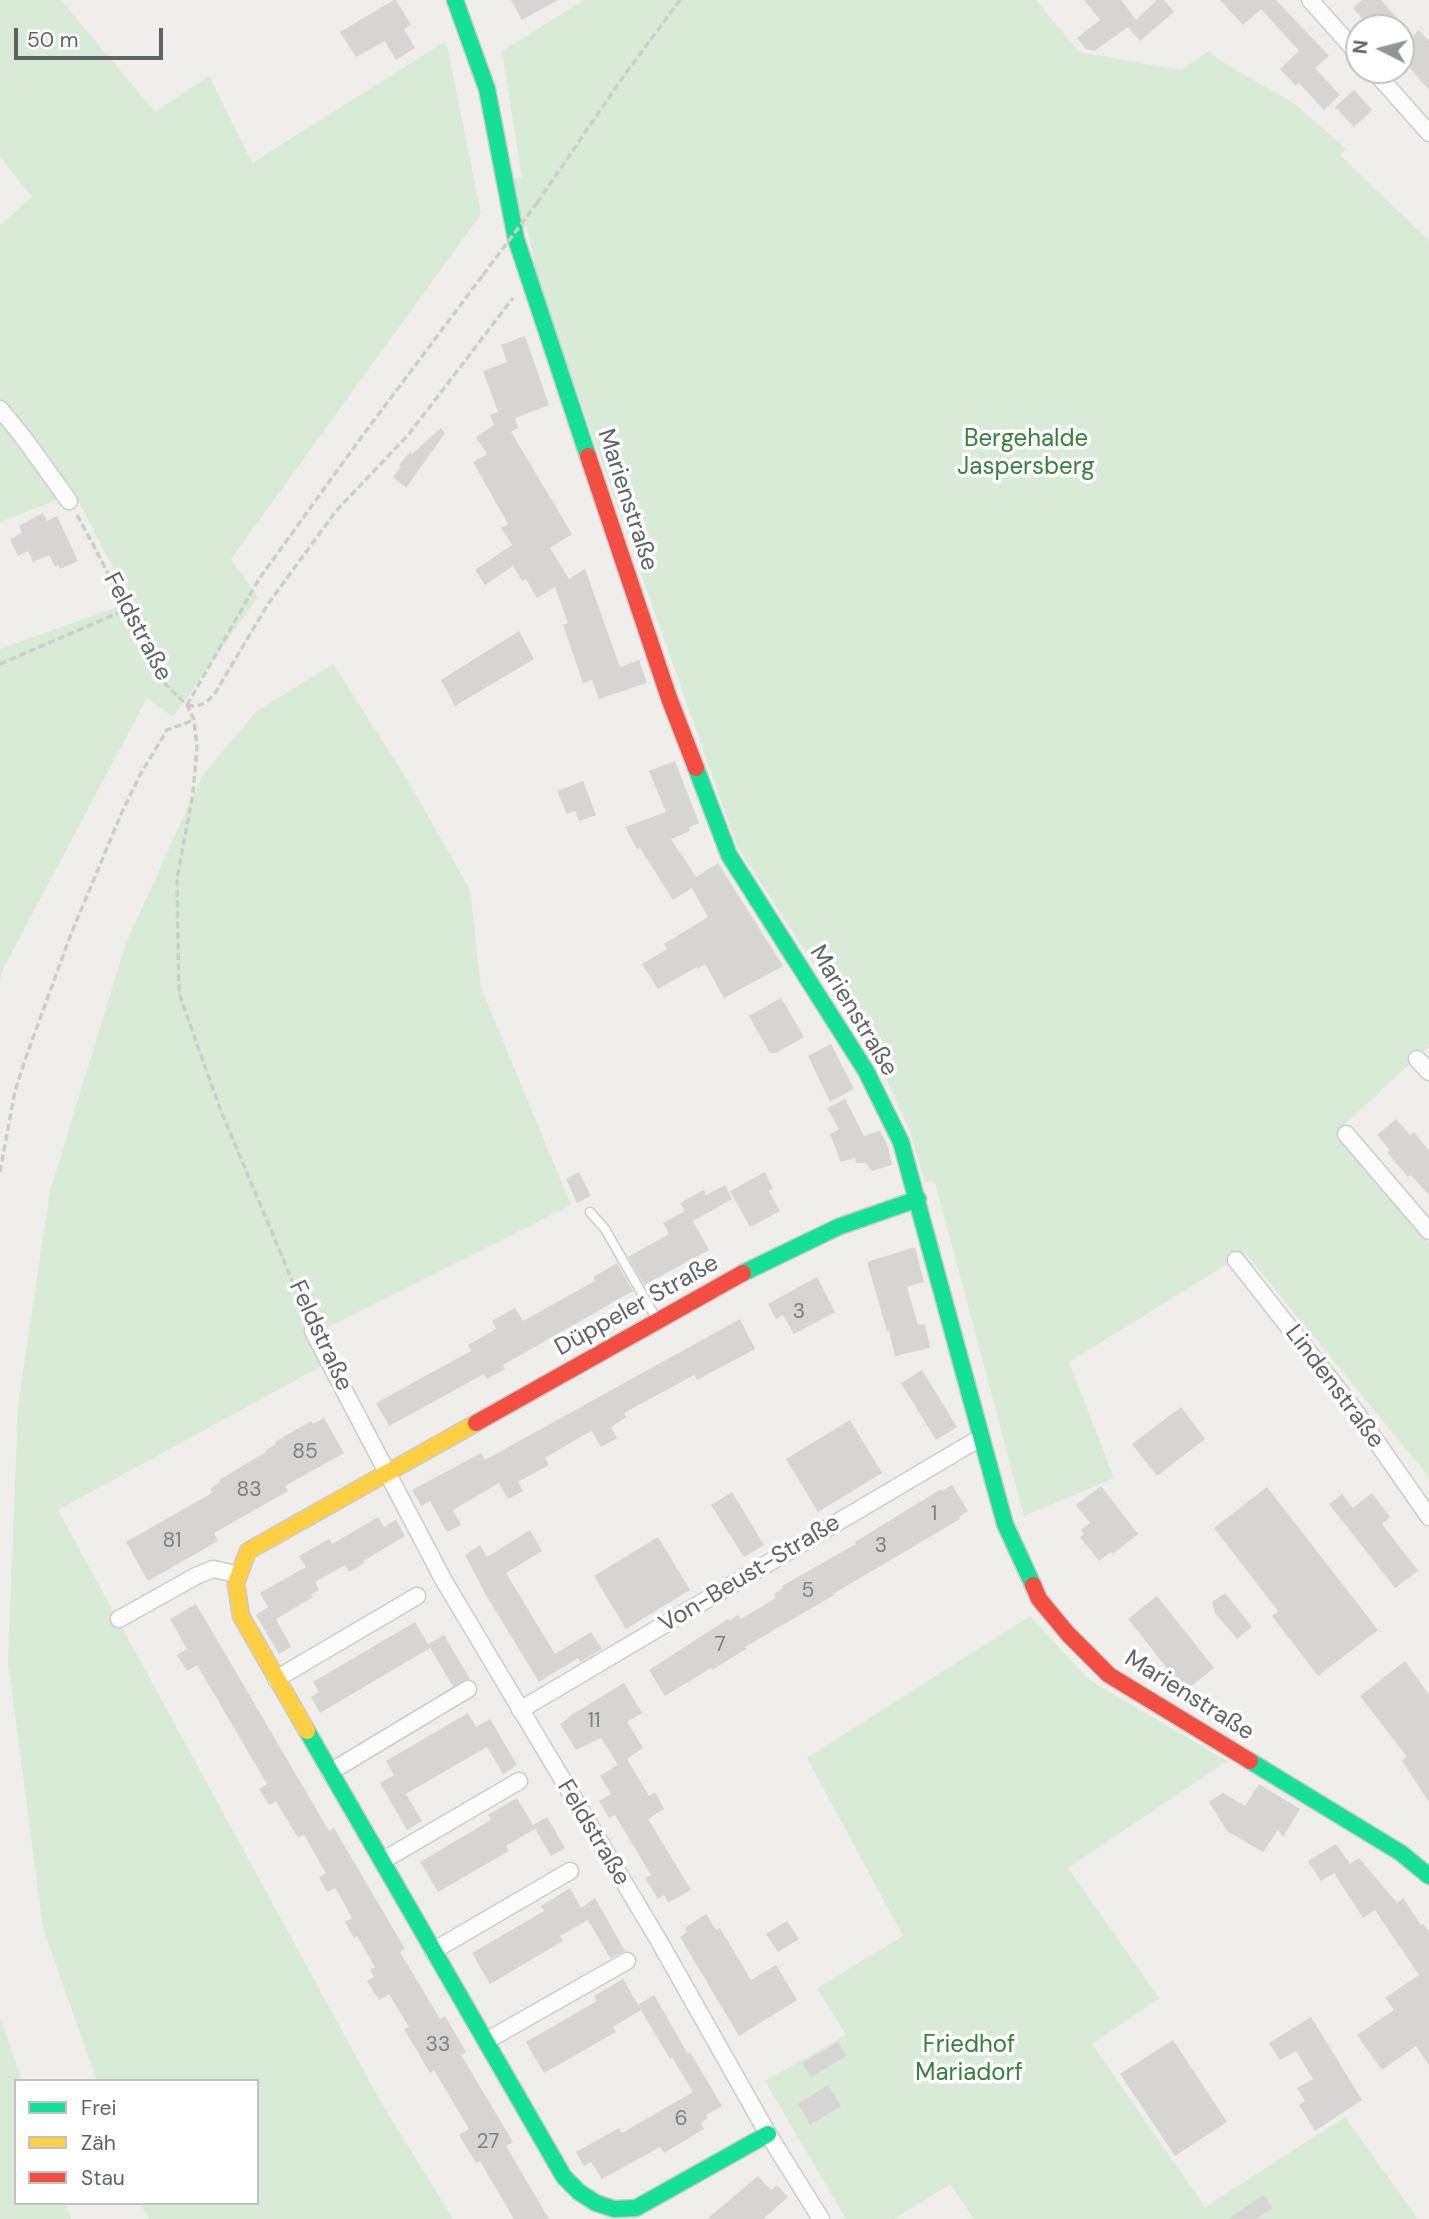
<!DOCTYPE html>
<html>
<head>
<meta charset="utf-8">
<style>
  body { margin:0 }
  #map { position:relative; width:1429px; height:2219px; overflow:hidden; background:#efeeea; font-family:"DM Sans",sans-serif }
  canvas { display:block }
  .legend { position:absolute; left:14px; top:2079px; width:245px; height:126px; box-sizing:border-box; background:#fff; border:2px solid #bfc1c3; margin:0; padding:9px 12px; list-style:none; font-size:21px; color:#5f6368 }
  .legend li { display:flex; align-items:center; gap:14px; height:35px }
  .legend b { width:35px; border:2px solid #bfc1c3 }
  .north { position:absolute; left:1345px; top:14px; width:70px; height:70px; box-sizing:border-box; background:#fff; border:2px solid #bfc1c3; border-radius:50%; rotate:276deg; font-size:19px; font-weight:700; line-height:28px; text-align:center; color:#5f6368 }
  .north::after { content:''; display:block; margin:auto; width:24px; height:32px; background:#919496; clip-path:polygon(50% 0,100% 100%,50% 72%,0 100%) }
  .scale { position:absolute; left:14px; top:28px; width:149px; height:32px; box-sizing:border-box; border:4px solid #5f6368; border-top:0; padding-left:9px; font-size:21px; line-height:24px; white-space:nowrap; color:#5f6368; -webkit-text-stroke:5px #fff; paint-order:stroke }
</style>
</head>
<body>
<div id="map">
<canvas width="1429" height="2219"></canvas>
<ul class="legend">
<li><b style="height:9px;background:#16e098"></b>Frei</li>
<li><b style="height:9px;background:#ffcf43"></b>Zäh</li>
<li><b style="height:9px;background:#f24e42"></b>Stau</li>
</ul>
<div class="north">N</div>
<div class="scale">50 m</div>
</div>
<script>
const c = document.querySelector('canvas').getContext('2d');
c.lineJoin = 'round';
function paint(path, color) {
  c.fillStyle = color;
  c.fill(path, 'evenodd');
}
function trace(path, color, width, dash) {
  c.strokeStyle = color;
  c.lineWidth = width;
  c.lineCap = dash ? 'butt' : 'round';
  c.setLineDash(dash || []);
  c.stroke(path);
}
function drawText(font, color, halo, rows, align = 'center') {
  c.font = font + ' "DM Sans",sans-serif';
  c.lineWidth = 7;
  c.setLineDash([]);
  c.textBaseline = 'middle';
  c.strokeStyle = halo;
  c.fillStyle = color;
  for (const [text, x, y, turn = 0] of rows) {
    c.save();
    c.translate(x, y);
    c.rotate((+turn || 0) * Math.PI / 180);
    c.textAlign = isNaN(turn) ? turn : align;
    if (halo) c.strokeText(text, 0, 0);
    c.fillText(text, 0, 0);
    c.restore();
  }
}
const green = new Path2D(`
  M0,0H61L155,112L209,76L252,163L446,41L481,214L231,559L258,597L173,717L147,698L4,967L0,979V649L131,602L74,493L0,522V225L32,197L0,157Z
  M584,0H1036L1079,52L1181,70L1209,51L1219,60L1295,104L1346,149L1340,155L1429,241V1046L1340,1129L1429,1245V1477L1245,1253L1069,1362L1114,1478L1024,1516L935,1182H925L909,1129L879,1064L737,846L537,278L528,229L515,220L510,181L522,177L502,51Z
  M333,664L407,779L470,890L481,988L571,1205L310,1336L325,1364L58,1510L382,2104L453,2219H149L140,2203H257V2081H97L43,1928L8,1661L18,1406L50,1191L126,943L202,776L257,711Z
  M1030,1616L1088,1679L1227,1761L1068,1868L1159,1998L1092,2044L1205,2207L1345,2117L1418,2219H974L950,2184L894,2219H846L765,2081L846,2035L817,1988L903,1936L807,1758Z
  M0,2017L22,2081H16V2203H65L71,2219H0Z`);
const building = new Path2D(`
  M394,0H396L411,25L404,29L415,48L396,60L385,41L356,57L340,32Z
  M511,0H558L522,20Z
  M1084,0H1121L1136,20L1157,0H1164L1174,12L1140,41L1128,27L1094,51L1086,49L1077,38L1100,20Z
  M1220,0H1276L1329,56L1315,68L1340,95L1324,110L1299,83L1296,86L1280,69L1299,51L1261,9L1243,25Z
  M1362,0H1381L1413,36L1419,30L1429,41V90L1401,58V28H1370L1353,8Z
  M1354,90L1372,110L1354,127L1335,107Z
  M525,336L549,405L515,418L518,428L511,432L572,534L550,548L569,579L585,569L620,667L639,660L647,683L599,699L592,680L583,683L563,625L568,623L555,587L537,598L526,579L522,581L513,566L485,585L475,570L512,545L501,528L508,524L473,462L487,454L476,437L494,425L490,415L498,412L483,371L507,362L501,345Z
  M441,428L445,433L406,488L393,477L401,467L399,465L410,452L412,454Z
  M43,513L47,521L57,516L78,561L60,569L58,565L55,567L49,555L33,562L28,551L18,556L10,539L22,533L19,526Z
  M519,631L534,659L455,706L441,680Z
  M675,761L699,823L689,827L690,831L671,839L696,877L718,863L783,966L724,998L705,964L698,969L697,967L658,989L642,964L667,949L664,944L708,917L692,888L673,900L640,848L637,849L625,827L666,812L649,771Z
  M583,781L596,815L579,821L575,811L567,814L557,791Z
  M781,998L804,1037L776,1053H770L749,1016Z
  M831,1044L854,1089L830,1102L808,1056Z
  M845,1099L864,1136L880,1131L888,1147L892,1165L872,1171L866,1163H856L855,1158L841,1162L830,1134L839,1129L827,1108Z
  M1396,1119L1410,1135L1414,1132L1429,1151V1195L1411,1175L1408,1177L1395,1162L1387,1152L1390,1150L1377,1135Z
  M579,1172L591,1196L577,1203L566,1179Z
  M765,1172L773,1189L769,1191L780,1211L750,1227L730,1191Z
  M725,1185L732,1199L693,1221L709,1250L644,1285L628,1257L669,1234L663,1223L685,1211L680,1203L704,1190L706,1195Z
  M915,1247L924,1282L907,1287L918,1325L925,1324L930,1348L895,1356L889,1331H887L867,1262Z
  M617,1263L633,1291L503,1365L505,1369L487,1379L484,1374L389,1426L376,1403L471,1351L468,1345L496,1329L492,1321L515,1308L523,1321L595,1281L593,1277Z
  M817,1277L835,1312L794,1334L783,1315L776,1319L768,1304Z
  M740,1319L755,1349L697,1380L694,1375L624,1413L626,1417L611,1427L617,1438L601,1447L592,1431L584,1435L545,1458L549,1465L518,1482L523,1491L508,1499L499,1483L453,1510L461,1525L447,1532L430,1501L421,1506L412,1490L481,1453L485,1460Z
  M922,1370L957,1427L936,1440L901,1383Z
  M1181,1407L1205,1439L1157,1476L1132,1444Z
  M324,1418L344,1453L285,1486L288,1491L214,1533L218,1541L148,1581L126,1542L212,1493L210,1489L220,1482L219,1480L266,1452L265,1451L276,1444L275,1442L311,1421L313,1424Z
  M850,1420L882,1473L818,1512L786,1459Z
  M952,1485L968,1511L959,1517L960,1519L833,1594L834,1595L745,1647L746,1649L712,1670L711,1668L665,1696L649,1670L728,1619L729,1621L738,1615L741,1619L776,1598L774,1594L783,1588L782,1586L856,1544L855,1542L941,1489L942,1491Z
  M1101,1486L1138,1534L1113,1554L1111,1552L1099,1561L1080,1537L1084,1534L1081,1530L1090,1523L1076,1505Z
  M1267,1487L1378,1630L1318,1676L1272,1616L1278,1611L1214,1528Z
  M732,1492L764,1545L744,1557L711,1505Z
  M1372,1493L1390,1517L1382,1524L1418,1571L1395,1588L1329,1504L1342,1494L1353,1508Z
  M378,1517L384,1527L396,1520L405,1536L363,1561L365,1563L349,1572L345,1565L315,1582L319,1590L311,1594L313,1597L276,1619L291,1647L279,1654L256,1615L268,1607L260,1593L306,1567L299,1556L329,1539L332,1544Z
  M530,1530L542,1551L506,1573L544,1636L555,1654L591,1632L602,1649L580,1662L578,1658L539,1682L486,1595L465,1555L480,1545L487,1557Z
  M658,1537L690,1590L626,1629L594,1576Z
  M1225,1593L1252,1627L1237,1639L1215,1613L1212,1602Z
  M1157,1596L1214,1668L1185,1691L1128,1619Z
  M196,1604L329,1831L334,1828L405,1949L400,1952L440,2019L445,2016L466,2052L461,2055L513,2142L506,2146L549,2219H514L480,2161L476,2163L459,2135L469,2129L434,2070L430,2073L404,2029L409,2027L389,1994L379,2000L367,1981L374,1977L370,1970L375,1967L357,1936L354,1938L345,1922L352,1918L344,1903L335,1888L327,1892L319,1877L326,1873L304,1835L298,1838L276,1801L269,1805L259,1789L267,1784L197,1665L187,1671L177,1655L187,1649L170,1619Z
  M415,1622L428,1644L444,1635L470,1679L453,1686L430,1648L320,1713L311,1697L319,1692L313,1682Z
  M1405,1661L1429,1695V1802L1402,1761L1407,1757L1360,1696Z
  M624,1683L642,1713L627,1722L643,1748L618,1765L601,1738L576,1750L560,1724L569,1718L568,1717Z
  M468,1713L476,1727L490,1719L517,1765L503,1774L487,1747L459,1763L406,1794L422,1821L407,1830L380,1783L394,1775L386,1761Z
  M627,1759L649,1796L655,1792L664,1809L648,1819L691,1890L668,1903L664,1895L658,1899L645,1878L651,1875L615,1815L609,1818L599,1801L611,1794L600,1776Z
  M1259,1784L1300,1809L1283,1837L1278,1830L1263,1852L1227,1831L1209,1802L1223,1793L1245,1806Z
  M517,1798L535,1829L506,1846L509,1851L438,1892L420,1862L491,1820L488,1815Z
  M547,1817L565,1848L551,1856L533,1825Z
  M1336,1844L1350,1864L1359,1858L1397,1903L1403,1898L1421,1925L1423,1924L1429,1932V2065L1416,2046L1382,2070L1357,2035L1394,2010L1385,1998L1419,1975L1375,1910L1363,1918L1334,1873L1321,1881L1308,1861Z
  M570,1888L581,1908L595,1898L625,1951L610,1958L588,1920L560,1936L563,1941L490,1984L472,1953L544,1911L541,1906Z
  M706,1914L716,1930L720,1928L751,1980L776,1965L797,2000L739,2036L680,1937L687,1932L685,1928Z
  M787,1921L799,1939L778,1952L766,1934Z
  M623,1979L641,2010L613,2027L616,2032L544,2073L526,2042L597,2001L594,1996Z
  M654,1995L688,2054L690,2052L722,2106L706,2115L708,2118L701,2123L704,2129L664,2153L660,2147L602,2179L591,2162L584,2166L576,2152L619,2128L622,2133L693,2092L672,2057L670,2059L638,2005Z
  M1311,2017L1362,2100L1315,2131L1299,2105L1305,2101L1297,2088L1313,2079L1296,2051L1280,2060L1269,2043Z
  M1173,2040L1227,2122L1175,2156L1120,2074Z
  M838,2042L846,2056L811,2077L802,2063Z
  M828,2085L841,2106L810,2125L798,2104Z
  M758,2176L771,2190L777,2185L788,2197L763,2219H707Z
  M1264,2195L1273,2208L1256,2219H1228Z`);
const path = new Path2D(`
  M537,203L623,77L680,0
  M77,515L96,550L161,680L187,705L194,720L197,747L193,793L177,879L179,993L219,1106L307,1316
  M0,664L125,610
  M187,705C200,708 207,703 215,693L268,604L336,511L409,434L513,298
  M187,705L259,579L360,439L483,275
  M0,1172L15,1091L26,1057L71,934L122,812L140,775L167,730L194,720`);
const lane = new Path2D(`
  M590,1212L605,1229L656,1318`);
const street = new Path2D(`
  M1310,0L1359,55
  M1373,70L1429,133
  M0,409L23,437L69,501
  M1417,1059L1429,1072
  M1346,1134L1429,1231
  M1236,1260L1355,1411L1429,1517
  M313,1331L444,1581L659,1941L768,2134L821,2219
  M119,1619L196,1576L213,1569L236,1574
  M276,1679L417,1596
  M520,1710L980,1438
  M330,1772L468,1689
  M382,1861L519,1781
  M433,1951L570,1871
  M486,2041L627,1961`);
const fast = new Path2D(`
  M455,0L487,89L516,239L588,456
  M696,768L729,855L866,1071L901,1142L1005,1524L1033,1585
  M743,1273L838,1227L918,1199
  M307,1731L564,2177L579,2192L596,2203L614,2209L636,2208L768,2134
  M1250,1761L1401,1853L1429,1876`);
const slow = new Path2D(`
  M307,1731L241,1616L236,1583L248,1551L476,1423`);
const jam = new Path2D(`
  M588,456L669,698L696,768
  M476,1423L743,1273
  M1033,1585L1039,1599L1068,1634L1109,1675L1250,1761`);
const pathBridge = new Path2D(`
  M483,275L537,203`);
const numberNames = [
  ["3",799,1312],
  ["85",305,1452],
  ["83",249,1490],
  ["1",934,1514],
  ["81",172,1541],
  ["3",881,1546],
  ["5",808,1591],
  ["7",720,1645],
  ["11",594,1721],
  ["33",438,2045],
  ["6",681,2119],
  ["27",488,2142]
];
const parkNames = [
  ["Bergehalde",1026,440],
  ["Jaspersberg",1026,468],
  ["Friedhof",969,2046],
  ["Mariadorf",969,2074]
];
const streetNames = [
  ["Marienstraße",627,500,72],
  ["Feldstraße",137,627,62],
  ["Marienstraße",853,1011,59],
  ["Düppeler Straße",637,1306,-29],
  ["Feldstraße",320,1336,65],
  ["Lindenstraße",1334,1387,53],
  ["Von-Beust-Straße",750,1574,-31],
  ["Marienstraße",1189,1696,32],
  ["Feldstraße",593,1833,59]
];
paint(green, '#d8ebd6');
paint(building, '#d6d5d3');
trace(lane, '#cbcccc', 11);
trace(street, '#cbcccc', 19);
trace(fast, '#cacacb', 19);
trace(slow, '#cacacb', 19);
trace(jam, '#cacacb', 19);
trace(path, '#cacfcc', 3.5, [7, 3.5]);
trace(lane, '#fdfcfc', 8);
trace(street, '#fdfcfc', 16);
trace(fast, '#16e098', 16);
trace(slow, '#ffcf43', 16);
trace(jam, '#f24e42', 16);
trace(pathBridge, '#cacfcc', 3.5, [7, 3.5]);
drawText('21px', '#7e8184', null, numberNames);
drawText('24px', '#348238', '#fff', parkNames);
drawText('24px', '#5f6368', '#fff', streetNames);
</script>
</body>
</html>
